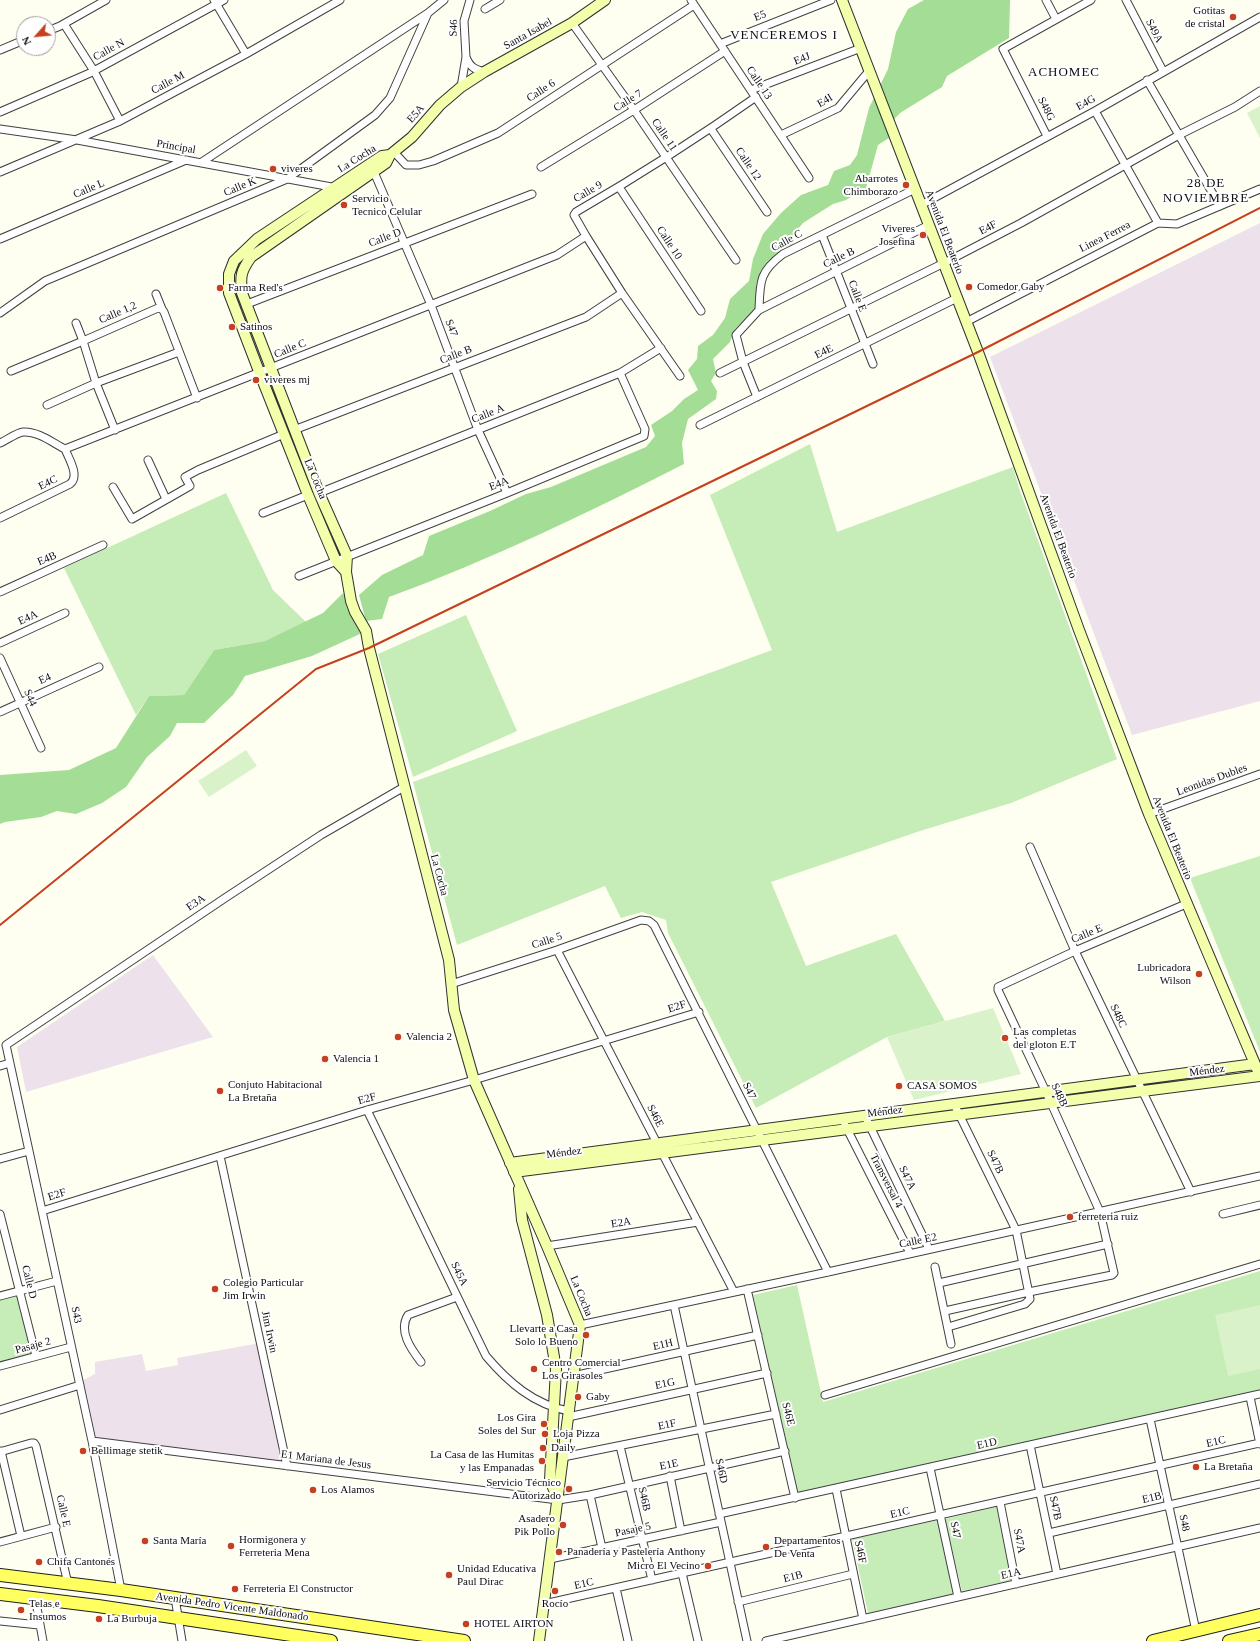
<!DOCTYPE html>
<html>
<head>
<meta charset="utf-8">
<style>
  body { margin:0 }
  #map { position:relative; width:1260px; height:1641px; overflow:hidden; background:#fefff0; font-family:"Times New Roman",serif }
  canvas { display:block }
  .north { position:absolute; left:16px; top:16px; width:40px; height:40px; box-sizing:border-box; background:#fff; border:1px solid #9f9f9f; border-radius:50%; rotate:243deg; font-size:11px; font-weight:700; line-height:16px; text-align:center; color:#0e0e0e }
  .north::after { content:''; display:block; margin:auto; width:14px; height:18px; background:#c6401f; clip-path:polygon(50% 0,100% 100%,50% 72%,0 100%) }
</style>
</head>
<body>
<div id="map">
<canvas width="1260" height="1641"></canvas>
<div class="north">N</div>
</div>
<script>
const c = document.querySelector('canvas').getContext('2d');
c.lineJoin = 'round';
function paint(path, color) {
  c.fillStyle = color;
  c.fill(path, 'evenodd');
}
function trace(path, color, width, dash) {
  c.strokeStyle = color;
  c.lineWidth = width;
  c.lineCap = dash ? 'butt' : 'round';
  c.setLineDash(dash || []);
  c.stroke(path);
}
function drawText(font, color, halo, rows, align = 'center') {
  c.font = font + ' "Times New Roman",serif';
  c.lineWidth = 4;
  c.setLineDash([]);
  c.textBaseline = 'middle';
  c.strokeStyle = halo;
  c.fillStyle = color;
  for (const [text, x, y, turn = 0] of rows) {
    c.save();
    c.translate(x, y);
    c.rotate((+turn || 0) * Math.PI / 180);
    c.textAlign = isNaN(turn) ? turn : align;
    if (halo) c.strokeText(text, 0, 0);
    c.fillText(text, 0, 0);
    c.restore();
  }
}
const industrial = new Path2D(`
  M1260,223V701L1132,735L990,357Z
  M153,955L213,1037L26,1092L17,1047Z
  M260,1343L287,1466L92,1441L79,1382L95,1374V1362L142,1354L146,1371L178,1365L177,1358Z`);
const green = new Path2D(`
  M810,444L837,532L1013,467L1019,488L1117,759L1011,803L920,831L771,882L806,966L896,934L945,1021L887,1037L756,1108L668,933L666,920L642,912L621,918L605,886L457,945L413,782L772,650L710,495Z
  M226,493L273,590L306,622L265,641L214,650L184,695L149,696L136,715L64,568Z
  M466,615L517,731L413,777L378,654Z
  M1260,856V1052L1190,878Z
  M1260,1271V1390L798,1493L753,1295L797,1285L823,1402Z
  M17,1293L32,1357L0,1364V1298Z
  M999,1506L1013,1580L962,1591L945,1519Z
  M939,1520L955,1594L868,1613L852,1539Z`);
const forest = new Path2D(`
  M924,0H1010L1009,38L947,76L942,87L900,113L886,128L889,138L878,145L866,188L846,200L833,204L803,223L793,235L794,243L768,261L757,281L755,310L735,329L730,342L713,359L716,373L711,381L717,391L716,399L688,419L682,443L684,464C588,513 490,560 389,597L382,619L366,621L359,595L382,575L423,555L429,536L490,511L526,494L551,487L646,447L655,436L651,425L672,411L684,399L698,390L688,370L697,359L698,346L713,335L725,318L730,299L749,281L753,259L763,234L781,213L801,195L828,185L834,171L850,165L857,155L869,108L888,69L896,32L908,9Z
  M343,593L362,633L312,656L245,676L233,695L204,723H177L170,736L147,757L126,787L102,803L76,814L57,811L41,817L5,822L0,824V775L69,770L116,748L149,696L184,695L214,650L265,641L323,613Z`);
const pitch = new Path2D(`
  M1260,106V138L1247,113Z
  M246,750L257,766L209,797L198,781Z
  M993,1008L1021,1074L914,1100L887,1037Z
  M1260,1305V1369L1228,1376L1215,1315Z`);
const street = new Path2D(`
  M214,0L246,54
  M691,0L809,178
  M1046,0L1056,19
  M1126,0L1163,71
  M485,9L500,0
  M572,23L634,110L736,260
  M64,24L94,71L120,121
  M48,31L60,26L106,0
  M720,44L831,0
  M0,50L24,40
  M466,57C470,67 474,69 484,72
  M1147,80L1220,206
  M461,87L466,57L464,21L470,0
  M751,90L861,48
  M1095,111L1158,223
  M0,112L90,73L224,0
  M0,129L77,140L337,188
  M711,129L767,212
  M781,135L838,108L869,71
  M1047,136L1003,49L1091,0
  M394,152L406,165H419L433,161L498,133L694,5
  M202,162L428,13
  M541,167L634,110L725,51
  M0,172L120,121L246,54L340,0
  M374,172L431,305L478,430L507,493
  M619,187L701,311
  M921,205L1095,111L1260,17
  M822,235L873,364
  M0,239L186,160
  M156,294L162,309
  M247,304L532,194
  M759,310L929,225
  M0,313L45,281L287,179L375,115L390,98L428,13L444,0
  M966,322L1158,223L1177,224L1260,189
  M11,371L83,341L76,323
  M720,373L944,263L1021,223L1179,135L1235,107L1260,91
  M680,376L622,293L586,236L574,215L576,212C638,176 698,138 756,97
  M757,397L743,362L736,335L759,310C760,282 759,272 783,254L915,189
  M47,405L96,383L179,352
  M700,425L957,298
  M115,430L96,383L83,341L158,308L162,309L164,312L197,398
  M294,430L586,317L622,293
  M0,443C7,440 16,433 23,432C38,431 53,443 65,449L557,255L586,236
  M148,460L166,499
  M113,487L132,519L190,486L185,477L198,470L284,434
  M319,493L620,373L661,348
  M263,513L308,495
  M0,518L70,484C80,476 69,459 65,449
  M299,576L507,493L644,436L645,429L620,373
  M0,592L103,545
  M0,643L65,613
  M0,658L41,748
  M0,712L99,667
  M1149,814L1260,774
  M1030,847L1075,951L1191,1192
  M557,950L734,1292
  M451,984L557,950L641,920L649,921L654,925L828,1272
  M0,1066L10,1063
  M367,1110L486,1356C508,1382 534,1405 569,1411
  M865,1116L929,1249
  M845,1125L910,1253
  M220,1156L287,1466
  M0,1159L29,1151
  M42,1211L367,1110L474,1080L699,1012
  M0,1214L36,1356
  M1223,1214L1260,1205
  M547,1246L698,1222
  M935,1267L951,1344
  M939,1283L1108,1244
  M747,1289L795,1498
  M0,1296L57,1281
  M674,1305L747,1641
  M945,1311L1029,1292L1112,1275L1114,1273L1100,1212L1046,1092L998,990V987L1075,951L1186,904
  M580,1325L828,1272L1260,1176
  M948,1327L1025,1304L1030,1299L1016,1230L954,1104
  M421,1362C411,1349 398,1331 408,1315L457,1297
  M0,1366L71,1347
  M573,1376L758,1335
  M825,1395L1260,1264
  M1250,1397L1260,1444
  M0,1410L80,1385
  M568,1417L767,1373
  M1150,1419L1196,1631
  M92,1441L558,1500L590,1495L785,1451
  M1030,1445L1057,1574
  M620,1446L652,1580
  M1,1451L21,1536
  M0,1452L31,1443H34L36,1446L68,1584
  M563,1457L776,1414
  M930,1468L958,1597
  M670,1476L681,1531
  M836,1489L863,1619
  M590,1495L602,1548
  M1000,1502L1016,1584
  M719,1514L1260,1394
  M1049,1533L1260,1484
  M0,1542L56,1527
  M550,1559L721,1522
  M682,1573L698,1641
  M616,1588L628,1641
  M121,1590L92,1441L6,1045L225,898L321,835L404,787
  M35,1597L43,1641
  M175,1598L182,1641
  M738,1602L853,1574
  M544,1604L1260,1443
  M0,1621L39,1625
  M766,1641L1260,1528`);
const secondary = new Path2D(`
  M842,0L978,352L1079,630L1149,814L1260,1076
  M346,572L336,561L308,495L260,374L229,293V274L234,261L257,239L382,156L390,155
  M510,1163L1255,1064
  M514,1172L1260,1076
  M519,1189L522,1220L547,1315L556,1369L550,1480L557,1497
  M539,1641L580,1325L547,1246L474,1080L454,1010L449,960L369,648L366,631L355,612L351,601L346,572L347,556L319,493L242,293C240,276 241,271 251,257L386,163L390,155L412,137L440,105L461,87L484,72L572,23L605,0`);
const primary = new Path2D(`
  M0,1575L121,1590L464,1641
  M0,1594L98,1606L331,1641
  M1153,1641L1260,1615
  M1229,1641L1260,1634`);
const rail = new Path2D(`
  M0,925L316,669L369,648L978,352L1260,208`);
const markers = [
  [1233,17,4,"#c6401f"],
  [273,169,4,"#c6401f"],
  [906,185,4,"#c6401f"],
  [344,205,4,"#c6401f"],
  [923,235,4,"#c6401f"],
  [969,287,4,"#c6401f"],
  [220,288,4,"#c6401f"],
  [232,327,4,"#c6401f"],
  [256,380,4,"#c6401f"],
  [1199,974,4,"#c6401f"],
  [398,1037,4,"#c6401f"],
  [1005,1038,4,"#c6401f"],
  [325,1059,4,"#c6401f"],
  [899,1086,4,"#c6401f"],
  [220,1091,4,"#c6401f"],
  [1070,1217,4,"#c6401f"],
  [215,1289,4,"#c6401f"],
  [586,1335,4,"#c6401f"],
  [534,1369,4,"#c6401f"],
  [578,1397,4,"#c6401f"],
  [544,1424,4,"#c6401f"],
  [545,1434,4,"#c6401f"],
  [543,1448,4,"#c6401f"],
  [83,1451,4,"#c6401f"],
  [542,1461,4,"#c6401f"],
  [1196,1467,4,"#c6401f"],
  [569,1489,4,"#c6401f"],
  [313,1490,4,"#c6401f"],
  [563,1525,4,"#c6401f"],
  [145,1541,4,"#c6401f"],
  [231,1546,4,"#c6401f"],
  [766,1547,4,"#c6401f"],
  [559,1552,4,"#c6401f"],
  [39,1562,4,"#c6401f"],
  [708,1566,4,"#c6401f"],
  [449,1575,4,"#c6401f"],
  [235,1589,4,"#c6401f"],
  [555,1591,4,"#c6401f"],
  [21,1610,4,"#c6401f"],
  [99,1619,4,"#c6401f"],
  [466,1624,4,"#c6401f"]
];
const poiNames = [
  ["Gotitas",1225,11,"right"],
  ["de cristal",1225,24,"right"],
  ["viveres",281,169],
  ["Abarrotes",898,179,"right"],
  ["Chimborazo",898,192,"right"],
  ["Servicio",352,199],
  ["Tecnico Celular",352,212],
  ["Viveres",915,229,"right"],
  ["Josefina",915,242,"right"],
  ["Comedor Gaby",977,287],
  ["Farma Red's",228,288],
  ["Satinos",240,327],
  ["viveres mj",264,380],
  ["Lubricadora",1191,968,"right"],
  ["Wilson",1191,981,"right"],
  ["Las completas",1013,1032],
  ["del gloton E.T",1013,1045],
  ["Valencia 2",406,1037],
  ["Valencia 1",333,1059],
  ["Conjuto Habitacional",228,1085],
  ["La Bretaña",228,1098],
  ["CASA SOMOS",907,1086],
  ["ferreteria ruiz",1078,1217],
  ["Colegio Particular",223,1283],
  ["Jim Irwin",223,1296],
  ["Llevarte a Casa",578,1329,"right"],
  ["Solo lo Bueno",578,1342,"right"],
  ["Centro Comercial",542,1363],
  ["Los Girasoles",542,1376],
  ["Gaby",586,1397],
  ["Los Gira",536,1418,"right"],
  ["Soles del Sur",536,1431,"right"],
  ["Loja Pizza",553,1434],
  ["Daily",551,1448],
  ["Bellimage stetik",91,1451],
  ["La Casa de las Humitas",534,1455,"right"],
  ["y las Empanadas",534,1468,"right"],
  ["La Bretaña",1204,1467],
  ["Servicio Técnico",561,1483,"right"],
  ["Autorizado",561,1496,"right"],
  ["Los Alamos",321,1490],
  ["Asadero",555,1519,"right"],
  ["Pik Pollo",555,1532,"right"],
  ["Hormigonera y",239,1540],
  ["Ferreteria Mena",239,1553],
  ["Santa María",153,1541],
  ["Departamentos",774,1541],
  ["De Venta",774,1554],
  ["Panadería y Pastelería Anthony",567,1552],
  ["Chifa Cantonés",47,1562],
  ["Micro El Vecino",700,1566,"right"],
  ["Unidad Educativa",457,1569],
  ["Paul Dirac",457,1582],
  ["Ferreteria El Constructor",243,1589],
  ["Telas e",29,1604],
  ["Insumos",29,1617],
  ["Rocío",555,1604,"center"],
  ["La Burbuja",107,1619],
  ["HOTEL AIRTON",474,1624]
];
const streetNames = [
  ["E5",760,16,-22],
  ["S46",454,28,-88],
  ["S49A",1154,31,63],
  ["Santa Isabel",528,34,-29],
  ["Calle N",109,50,-29],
  ["E4J",802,59,-21],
  ["Calle M",168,83,-28],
  ["Calle 13",759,83,56],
  ["Calle 6",541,91,-33],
  ["Calle 7",628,101,-32],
  ["E4I",825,101,-31],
  ["E4G",1086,103,-29],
  ["S48G",1046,109,63],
  ["E5A",416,114,-49],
  ["Calle 11",664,135,56],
  ["Principal",176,147,10],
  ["La Cocha",357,159,-32],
  ["Calle 12",748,164,56],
  ["Calle K",240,187,-23],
  ["Calle L",89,189,-23],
  ["Calle 9",588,192,-31],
  ["E4F",988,228,-27],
  ["Avenida El Beaterio",944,232,69],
  ["Linea Ferrea",1105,237,-27],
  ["Calle D",385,238,-21],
  ["Calle C",787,241,-29],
  ["Calle 10",669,243,57],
  ["Calle B",839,258,-26],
  ["Calle E",857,296,69],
  ["Calle 1,2",118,313,-23],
  ["S47",451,328,69],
  ["Calle C",290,349,-22],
  ["E4E",824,352,-26],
  ["Calle B",456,355,-21],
  ["Calle A",488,414,-22],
  ["La Cocha",315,479,68],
  ["E4C",48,483,-26],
  ["E4A",499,484,-22],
  ["Avenida El Beaterio",1058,536,70],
  ["E4B",47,559,-24],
  ["E4A",28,618,-25],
  ["E4",45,679,-24],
  ["S44",30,698,66],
  ["Leonidas Dubles",1212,780,-20],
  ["Avenida El Beaterio",1172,838,68],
  ["La Cocha",439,875,75],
  ["E3A",196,903,-34],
  ["Calle E",1087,934,-23],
  ["Calle 5",547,941,-18],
  ["E2F",677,1007,-17],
  ["S48C",1118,1016,65],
  ["Méndez",1207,1071,-7],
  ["S47",749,1091,64],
  ["S48B",1059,1095,65],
  ["E2F",367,1099,-16],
  ["Méndez",885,1112,-7],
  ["S46E",655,1116,63],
  ["Méndez",564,1153,-7],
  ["S47B",995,1162,64],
  ["S47A",907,1178,64],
  ["Transversal 4",886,1181,63],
  ["E2F",57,1195,-17],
  ["E2A",621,1223,-9],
  ["Calle E2",918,1241,-12],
  ["S45A",459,1274,64],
  ["Calle D",29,1282,76],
  ["La Cocha",581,1296,68],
  ["S43",76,1315,78],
  ["Jim Irwin",269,1332,78],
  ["E1H",663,1345,-13],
  ["Pasaje 2",33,1346,-15],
  ["E1G",665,1384,-12],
  ["S46E",788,1414,76],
  ["E1F",667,1425,-12],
  ["E1C",1216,1442,-13],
  ["E1D",987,1444,-13],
  ["E1 Mariana de Jesus",326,1460,7],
  ["E1E",669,1465,-12],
  ["S46D",721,1471,78],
  ["E1B",1152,1498,-13],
  ["S46B",644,1499,77],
  ["S47B",1055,1508,78],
  ["Calle E",63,1511,77],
  ["E1C",900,1513,-13],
  ["S48",1184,1523,78],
  ["Pasaje 5",633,1530,-12],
  ["S47",955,1530,78],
  ["S47A",1019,1541,79],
  ["S46F",860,1552,78],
  ["E1A",1011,1574,-13],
  ["E1B",793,1577,-14],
  ["E1C",584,1584,-13],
  ["Avenida Pedro Vicente Maldonado",232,1607,8]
];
const quarterNames = [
  ["VENCEREMOS I",784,36],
  ["ACHOMEC",1064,73],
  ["28 DE",1206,184],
  ["NOVIEMBRE",1206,199]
];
paint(industrial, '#ede2ec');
paint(green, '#c6ecb7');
paint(forest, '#a4dd95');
paint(pitch, '#daf2c9');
trace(street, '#414141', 9);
trace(secondary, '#303030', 12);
trace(primary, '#1f1f1f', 14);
trace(street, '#fff', 7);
trace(secondary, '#f4ffab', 10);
trace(primary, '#ffff60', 12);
trace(rail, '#c6401f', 2);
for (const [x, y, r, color] of markers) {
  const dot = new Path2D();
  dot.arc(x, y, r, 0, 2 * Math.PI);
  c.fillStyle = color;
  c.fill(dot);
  trace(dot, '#fff', 1.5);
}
drawText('11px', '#0e0e0e', '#fff', poiNames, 'left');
drawText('11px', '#0e0e0e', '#fff', streetNames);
c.letterSpacing = '1px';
drawText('13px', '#0e0e0e', '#fff', quarterNames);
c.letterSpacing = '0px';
</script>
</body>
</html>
